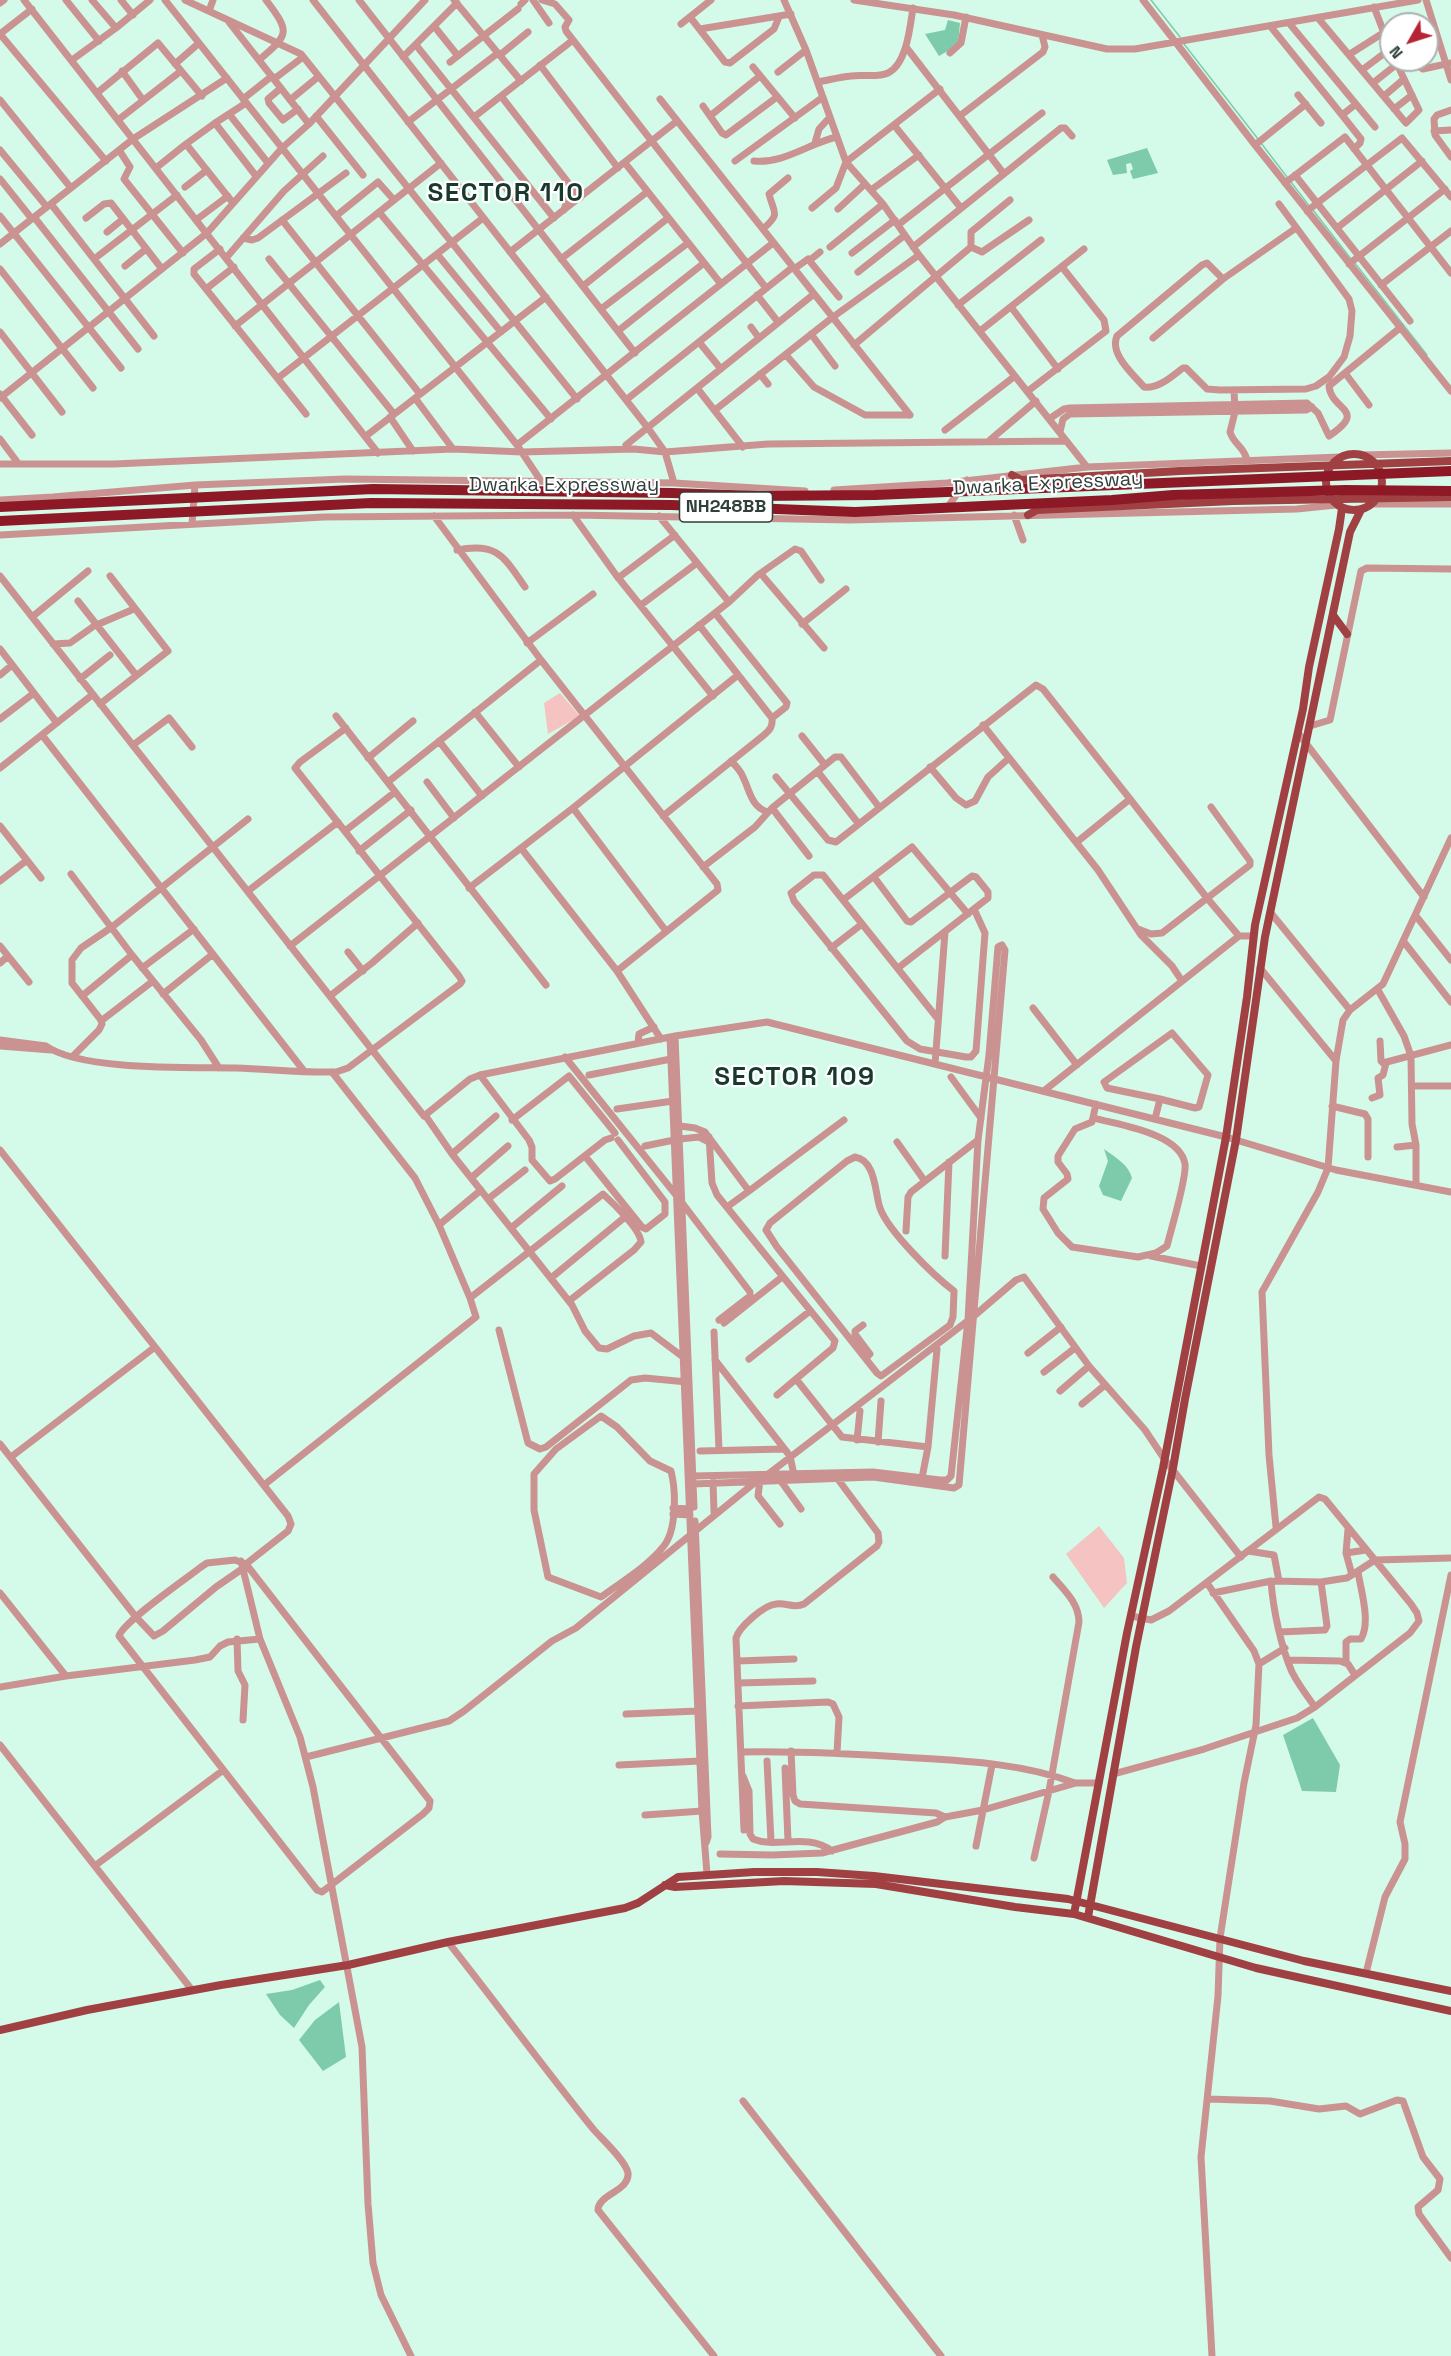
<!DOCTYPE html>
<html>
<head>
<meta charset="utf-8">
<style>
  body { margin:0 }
  #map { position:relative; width:1451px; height:2356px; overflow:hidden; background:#d4fbe9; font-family:"Space Grotesk",sans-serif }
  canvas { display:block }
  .north { position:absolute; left:1379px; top:12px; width:60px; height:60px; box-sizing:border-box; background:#fff; border:2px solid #acb2b0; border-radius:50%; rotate:231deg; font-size:16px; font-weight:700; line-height:24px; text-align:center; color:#303f39 }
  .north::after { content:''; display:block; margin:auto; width:21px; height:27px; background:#b52334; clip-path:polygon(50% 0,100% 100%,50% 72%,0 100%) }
</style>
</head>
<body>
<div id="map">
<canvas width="1451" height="2356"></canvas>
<div class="north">N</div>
</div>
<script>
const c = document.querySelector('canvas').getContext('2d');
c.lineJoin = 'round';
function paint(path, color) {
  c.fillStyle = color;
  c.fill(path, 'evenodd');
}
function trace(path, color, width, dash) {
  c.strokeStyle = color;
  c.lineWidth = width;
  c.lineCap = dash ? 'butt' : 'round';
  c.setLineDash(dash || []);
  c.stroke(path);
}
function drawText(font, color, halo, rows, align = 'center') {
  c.font = font + ' "Space Grotesk",sans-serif';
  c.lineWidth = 4.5;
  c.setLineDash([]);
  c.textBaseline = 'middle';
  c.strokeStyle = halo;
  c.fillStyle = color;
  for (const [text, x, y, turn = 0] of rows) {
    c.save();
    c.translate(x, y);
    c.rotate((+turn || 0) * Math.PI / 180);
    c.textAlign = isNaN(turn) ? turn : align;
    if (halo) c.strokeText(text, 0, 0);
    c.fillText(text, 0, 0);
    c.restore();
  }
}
const green = new Path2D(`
  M560,693L580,716L548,734L544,703Z
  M1099,1526L1124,1558L1127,1583L1104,1608L1066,1554Z`);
const water = new Path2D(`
  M948,20L960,23L958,45L939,56L925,34L945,30Z
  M1147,148L1158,173L1133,179L1130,171L1133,169L1131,163L1126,164L1127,173L1113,175L1107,160Z
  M1104,1149C1116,1158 1128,1164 1132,1178L1121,1201L1103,1195L1099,1186L1108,1161Z
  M1313,1718L1340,1765L1336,1792L1302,1791L1283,1735Z
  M320,1980L325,1987L309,2005L294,2028L280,2015L266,1994L292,1990Z
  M339,2002L346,2057L323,2071L299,2040L315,2020Z`);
const stream = new Path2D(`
  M1151,0L1180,37
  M1184,44L1258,139
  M1261,143L1287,177
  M1291,182L1310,207
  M1313,210L1351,259
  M1354,262L1427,355`);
const minor = new Path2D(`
  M24,0L378,453
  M66,0L99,41
  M92,0L116,28
  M121,0L133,15
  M165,0L517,445L541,481
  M185,0L301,54L577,399
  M313,0L648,428L665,452L674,483
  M359,0L635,353
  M454,0L521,81
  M533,0L549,23
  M542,0L555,4L569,20L565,27L566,31L766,288
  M784,0L806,50L846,162L883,204L919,255L1087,467
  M854,0L954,15L1107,49H1135L1418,0
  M1143,0L1255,145L1451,391
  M1426,0L1451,80
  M0,3L4,0
  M521,4L525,0
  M1374,7L1391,51
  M32,9L0,34L106,161
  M209,11L213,0
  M690,17L725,62L730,63L774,29L779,17
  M1318,18L1406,123L1419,110L1395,60
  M229,22L309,124
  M1289,23L1375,127
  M681,24L711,0
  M434,26L458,56
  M1271,27L1342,115L1356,104
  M700,29L791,14
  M416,45L554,218
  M906,47L1004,174
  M950,53L961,43L966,17
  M1350,54L1383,33
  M500,55L528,32
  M403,57L457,3
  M72,60L116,28L150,0
  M259,60C290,34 290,32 266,0
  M1410,60L1423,69L1451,63
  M450,62L518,9
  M175,64L199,43
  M540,65L618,168
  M753,67L795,118
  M1362,70L1390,49
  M122,71L143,100
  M778,72L806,50
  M274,79L303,57
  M818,82C829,80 840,77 851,76C863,74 877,78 888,73C907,64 910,26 913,8
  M1373,83L1397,64
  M281,88L268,99L269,103L283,120L298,109
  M97,93L158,43L202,96
  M1298,95L1321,123
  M501,96L580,198
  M1384,96L1404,79
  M243,99L272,76
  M660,99L910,415
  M0,100L71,188
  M290,100L318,77
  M246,103L215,123L256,176
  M703,106L722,133L726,135L777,97
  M1394,109L1412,95
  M1451,110L1437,115L1434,119L1435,135L1451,157
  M229,114L268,163
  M961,115L1043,52L1045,47L1042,35
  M1342,115L1361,139L1360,143L1354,149
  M316,116L363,175
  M710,116L760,76
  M474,117L573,40
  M118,120L181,71
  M408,122L498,53
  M894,125L961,208
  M1434,131L1451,130
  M815,143L819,129L829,118
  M186,144L215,123
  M1255,145L1306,104
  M0,150L47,207
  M119,150L130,167L124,179L183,253
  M735,161L823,97
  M754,161C784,164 809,143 837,137
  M625,163L721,284
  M156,168L186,144L233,203
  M1295,175L1410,321
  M0,179L32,219
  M1285,183L1345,137L1451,273
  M185,187L207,170
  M871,190L919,155
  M51,204L154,336
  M812,208L836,188L846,162L940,89
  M838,209L865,184
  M564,210L571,187
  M1307,211L1402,138L1451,197
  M379,212L551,419
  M0,216L121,368
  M336,216L378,182L394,200
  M34,217L138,349
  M86,218L104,204L111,203L162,269
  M196,220L228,196
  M282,220L420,394
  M898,225L1042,113
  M1337,228L1422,161
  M763,229C781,213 774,214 769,194L788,178
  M107,232L123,219
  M243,238L252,240L258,238L346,173
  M0,244L133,139L227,78
  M830,247L883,204
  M913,247L1061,128H1065L1072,136
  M971,247L982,252L1029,220
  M220,249L194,269V274L306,414
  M510,252L677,121
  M852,253L895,220
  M437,254L501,332
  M98,256L177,195
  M226,258L284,191L323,156
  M269,259L394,414
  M561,259L647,192
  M810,260L820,252
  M1349,264L1445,189
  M125,266L146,249
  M0,269L93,388
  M794,269L808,259L839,297
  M858,272L905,235
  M1223,279L1207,263L1202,265L1117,336C1109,354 1133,374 1144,387C1159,389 1172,376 1183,368H1186L1207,389L1220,390L1306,389L1316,386L1329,377L1344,357L1350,336L1352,311L1349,299L1279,204
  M1381,285L1451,231
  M583,286L668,218
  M206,289L234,267
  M757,295L778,322
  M958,305L1041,240
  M1011,307L1058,369
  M601,309L688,243
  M235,326L441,163
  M751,327L759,338
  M618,331L704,263
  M980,331L1084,249
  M0,332L62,412
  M811,334L835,366
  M1153,338L1223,279L1296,228
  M699,342L721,369
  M854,345L971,247V232L1010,200
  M786,355L814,387L865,415H910
  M1345,373L1369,405
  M760,374L768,384
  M278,378L483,218
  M697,388L743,447
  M1234,390L1235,412L1230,432C1234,445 1244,446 1247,460
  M1028,391L1106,331L1104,320L1062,267
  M0,394L32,435
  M0,398L207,233L282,148L309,124L425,0
  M415,398L453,449
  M626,400L793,267
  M715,410L833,317L919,255
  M390,417L413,451
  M1049,419L1064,409L1070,408L1307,403L1318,413L1329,436C1369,409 1331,411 1329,386L1401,327
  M945,430L1015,376
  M1060,432L1063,419L1070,414L1306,410L1312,407
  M366,436L546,297
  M0,439L18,463
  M990,440L1036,401
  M517,445L773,243
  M626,445L814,294
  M1361,455L1451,453
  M0,464H114L453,449L522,452L634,449L665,452L768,444L1066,441
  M834,490L947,483L1087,467L1340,457
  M0,500L53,497L195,485L345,479L674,483L805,491
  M1372,504H1451
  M947,508L967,480
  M573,515L616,575L713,696
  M1014,515L1023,540
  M659,516L729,602
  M192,524L195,485
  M0,535L324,517L573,515L850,520L1297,509L1336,505
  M457,550C498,542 504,557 525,587
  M762,575L824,648
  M0,576L424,1116L470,1079L480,1075L675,1036L767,1022L1226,1137L1336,1170L1451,1192
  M618,578L675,535
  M78,601L136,675
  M641,605L697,563
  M715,613L787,703L786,707L772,718
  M32,617L88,571
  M802,624L846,589
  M527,643L593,594
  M53,644L70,643L94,626L134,609
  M0,649L57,723
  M0,675L12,665
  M80,679L110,655
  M100,704L168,651L110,576
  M475,712L519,767
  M336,716L546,985
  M0,719L34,693
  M983,725L1098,870L1141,935L1172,966L1182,981
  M1310,726L1330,720L1361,571L1367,568L1451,569
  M1298,733L1424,897
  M42,735L304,1071
  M802,736L825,765
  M439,741L482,796
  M133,745L169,718L192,747
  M368,758L413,721
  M731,761C736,766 741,771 743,777C750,791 751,807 768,812
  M930,767L956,798L966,805L975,801L988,777L1009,758
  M0,768L92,695
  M818,772L858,823
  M776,777L828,840L836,842L1036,685L1043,689L1130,799
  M388,782L541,660L434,516
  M427,782L454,818
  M573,808L666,931
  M772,808L809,856
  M663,816L764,735C770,730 773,726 772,718L699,625
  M0,826L41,878
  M345,831L395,792
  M1077,842L1130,799L1207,898L1239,936
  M521,848L617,971L718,890L717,884L541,660
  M359,851L411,810
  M703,867L755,827L772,808L835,757H841L879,807
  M71,874L132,955L201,1040L219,1068
  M874,877L907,921L911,922L972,876L976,877L988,892V898L898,968
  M0,881L26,861
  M469,888L573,808L738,675
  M248,891L338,822
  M843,900L912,847L968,914
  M1271,913L1350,1010
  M1416,916L1451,960
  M1138,929L1151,934L1162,933L1250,865V861L1211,807
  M1404,942L1451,1002
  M0,946L8,956L0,963
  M290,946L729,602L758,575L795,549L801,551L821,580
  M831,948L862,924
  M348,952L363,971
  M8,956L29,982
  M142,968L194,929
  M1260,968L1336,1061
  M617,971L661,1039
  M1378,990L1404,1036L1411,1056L1412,1124L1416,1145V1185
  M163,994L213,954
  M82,996L132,955
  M330,996L372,963L418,923
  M1033,1008L1077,1065
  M938,1019L823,875H814L791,893L794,901L907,1041L920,1049L966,1057H971L976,1051L985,933L974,909
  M101,1021L153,981
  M675,1036L694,1507
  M670,1037L702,1811L707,1874
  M0,1040L46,1046C81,1071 191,1067 236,1068C269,1069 303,1073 336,1072L348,1068L460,984L462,981L459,976L295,768L300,762L346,728
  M1380,1041L1381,1061L1383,1063L1451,1045
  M638,1043L639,1034L654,1027
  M0,1046L51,1050
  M73,1056L99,1030L102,1024L101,1020L72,983V960L81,948L112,927L248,819
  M565,1057L676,1195
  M935,1064L945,932
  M480,1075L529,1140L532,1147V1160L550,1181L555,1179L605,1140L611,1138
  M589,1075L671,1059
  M951,1077L981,1118
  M1413,1086H1451
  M1045,1090L1239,936H1253
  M1372,1098L1380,1095L1378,1078L1383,1075L1386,1063
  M1332,1106L1365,1114L1368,1119V1157
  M617,1109L673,1101
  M425,1115L452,1154L572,1305L585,1331L599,1348L607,1349L634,1336L651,1333L683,1357
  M1094,1118C1118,1125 1180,1133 1185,1164C1187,1178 1171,1229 1167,1246L1156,1253L1138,1257L1072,1247L1058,1233L1043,1209L1044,1198L1068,1179L1067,1174L1058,1162V1156L1075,1129L1092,1122L1096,1104
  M1155,1119L1160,1099L1107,1088L1104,1082L1172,1033L1208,1075L1199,1107L1195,1108L1160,1099
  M512,1120L569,1076L615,1133
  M680,1126L695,1128L705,1132L749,1191L844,1120
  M709,1137L712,1183L717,1195L835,1341L833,1348L796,1379L842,1437L928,1447L937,1349
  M680,1139L699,1137L709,1142
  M897,1142L924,1180
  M645,1146L674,1140
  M1397,1147L1416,1145
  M0,1150L288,1516L291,1524L288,1531L246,1564
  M452,1154L496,1116
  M585,1156L642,1227L646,1229L665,1214V1202L618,1140
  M855,1157C876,1160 875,1194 880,1208C888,1231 934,1276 954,1291L953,1317L950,1325L881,1376L877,1373L777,1247L766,1230L770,1223L847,1161Z
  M471,1178L508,1146
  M488,1199L525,1170
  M683,1204L750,1292V1296L719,1320
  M727,1207L749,1191
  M439,1225L481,1190
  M511,1228L562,1186
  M906,1231L908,1197L911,1192L978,1140
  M945,1256L949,1162
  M1151,1256L1201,1266
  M551,1278L625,1217
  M470,1298L603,1194C613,1203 640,1229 641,1242L634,1250L569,1301
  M724,1323L782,1277
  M863,1325L855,1331V1334L870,1354L866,1358
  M499,1330L528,1443L540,1449L546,1447L631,1380L645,1378L687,1382
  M714,1332L719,1450
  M1028,1353L1061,1327
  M749,1359L810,1311
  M715,1360L790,1456L794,1475
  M1044,1372L1075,1348
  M1060,1391L1089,1366
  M777,1395L796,1379
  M1082,1404L1105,1385
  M601,1416L617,1427L650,1461L671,1471C676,1491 677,1531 663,1547C647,1567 621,1582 601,1597L548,1577L534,1510V1474L556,1449Z
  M857,1440L860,1411
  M878,1442L881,1401
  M0,1444L136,1617L154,1636L163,1631L216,1587L242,1569
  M700,1451L784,1449
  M11,1457L155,1347
  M767,1475L974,1316L1016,1280L1024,1277L1089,1366L1145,1430L1165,1460L1241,1557
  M693,1476L873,1472L940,1480H947L951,1476L968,1320L978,1140L989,1055L998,947L1002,945L1005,950L959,1485L954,1488L873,1477L693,1484
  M922,1478L928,1447
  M760,1480L758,1496L780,1524
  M780,1480L801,1509
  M713,1482L714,1512
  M264,1485L476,1317L470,1298L439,1225L415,1178L332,1072
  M673,1508L690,1509
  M673,1514L690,1515
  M695,1521L708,1837L706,1843
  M1276,1527L1269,1455L1262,1292L1318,1192L1328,1168L1336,1061L1343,1020L1350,1010L1383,984L1451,838
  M1348,1529L1346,1553L1352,1575
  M1248,1551L1274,1555L1279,1581
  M1346,1553L1366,1550
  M235,1560L246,1564L430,1801L429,1808L423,1814L322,1892L317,1890L119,1636C123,1622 186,1579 201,1567L207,1563Z
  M241,1561L260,1639L300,1737L313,1787L362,2047L368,2204L373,2263L381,2295L411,2356
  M1271,1581C1273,1609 1281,1647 1292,1672C1298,1684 1307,1696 1315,1707
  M1207,1583L1254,1651L1259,1664L1256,1725L1244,1783L1220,1938L1218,1996L1201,2157L1212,2356
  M0,1593L66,1676
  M1213,1593L1271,1581L1321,1582L1340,1579L1347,1578L1375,1560L1451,1558
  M1280,1632L1325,1630L1327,1626L1321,1582
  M237,1639L238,1671L245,1685L243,1720
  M1288,1660L1340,1661L1348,1664L1355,1675
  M737,1661L794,1659
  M1346,1662V1642L1350,1639H1361C1371,1622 1361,1591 1358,1572
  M1259,1664L1285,1648
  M738,1683L813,1681
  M0,1687L66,1676L195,1660L210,1657L220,1646L228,1642L260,1639
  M738,1706L828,1702L833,1704L839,1717L837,1753
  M626,1714L698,1711
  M0,1745L192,1990
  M791,1751L793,1795L795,1801L800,1804L936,1813L945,1817
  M741,1752C800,1751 858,1754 916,1758C969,1761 1025,1764 1075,1783
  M306,1757L449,1721L464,1711L552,1641L576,1628L758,1480
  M767,1761L771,1841
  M619,1765L700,1761
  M785,1768L788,1841
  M1113,1774L1204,1749L1297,1718L1315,1707L1410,1633L1419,1621L1417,1613L1411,1604L1325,1499L1319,1497L1169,1611L1151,1620L1131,1616
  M743,1776L749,1791L750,1834L753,1839C777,1849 806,1832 832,1851
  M645,1815L702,1811
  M744,1830L736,1638C739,1627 764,1605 776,1604C786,1602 793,1609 804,1604L877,1546L879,1542L878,1533L837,1478
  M976,1846L992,1765
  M720,1854L772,1855L822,1853L937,1822L945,1817L983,1810L1076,1783H1099
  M1034,1858L1049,1791L1079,1622C1079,1603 1064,1590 1053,1577
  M96,1865L222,1771
  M448,1942C497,2004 544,2068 594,2130C603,2140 626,2161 628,2173C630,2191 598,2194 598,2210L714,2356
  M1366,1973L1385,1897L1405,1859V1844L1400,1822L1451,1575
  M1208,2099L1270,2101L1319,2109L1346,2106L1360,2114L1397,2100L1403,2101L1423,2157L1440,2179L1438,2190L1418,2207L1419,2214L1451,2258
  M743,2101L941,2356`);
const major = new Path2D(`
  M1326 482a28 28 0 1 1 56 0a28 28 0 1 1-56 0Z
  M1012,475L1021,480L1180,471L1451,461
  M1028,515L1037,510L1233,501L1451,497
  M1333,615L1347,634
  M665,1885L675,1887L784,1881L876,1884L1015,1907L1074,1914L1256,1968L1451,2011
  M1074,1914L1127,1633L1163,1468L1226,1137L1247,997L1255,925L1303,709L1309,667L1339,529L1342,508
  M1088,1917L1136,1647L1173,1468L1185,1399L1236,1140L1265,937L1350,532L1361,510
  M0,2030L87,2010L221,1985L348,1965L448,1942L625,1908L638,1903L678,1877L754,1872H817L874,1876L1068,1899L1304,1961L1451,1991`);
const highway = new Path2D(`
  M0,507L373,489L672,493L758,496L875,495L1451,471
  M0,521L371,503L671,505L855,512L1112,500L1173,495L1345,490L1451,491`);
const shields = [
  [726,507,93]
];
const shieldNames = [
  ["NH248BB",726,507]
];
const streetNames = [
  ["Dwarka Expressway",1048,484,-3],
  ["Dwarka Expressway",564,486]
];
const districtNames = [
  ["SECTOR 110",506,194],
  ["SECTOR 109",795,1078]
];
paint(green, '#f5c4c2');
paint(water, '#7dcbab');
trace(stream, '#7dcbab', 1.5);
trace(minor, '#ca9391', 7);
trace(major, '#a04043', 8);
trace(highway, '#8e1926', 10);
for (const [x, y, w] of shields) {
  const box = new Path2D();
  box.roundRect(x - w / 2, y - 15, w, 30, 4.5);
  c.fillStyle = '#fff';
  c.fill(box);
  trace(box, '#303f39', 1.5);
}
drawText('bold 18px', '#303f39', null, shieldNames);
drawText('20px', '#303f39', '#fff', streetNames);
c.letterSpacing = '1.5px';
drawText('bold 26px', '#18392d', '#fff', districtNames);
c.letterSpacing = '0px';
</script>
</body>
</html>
